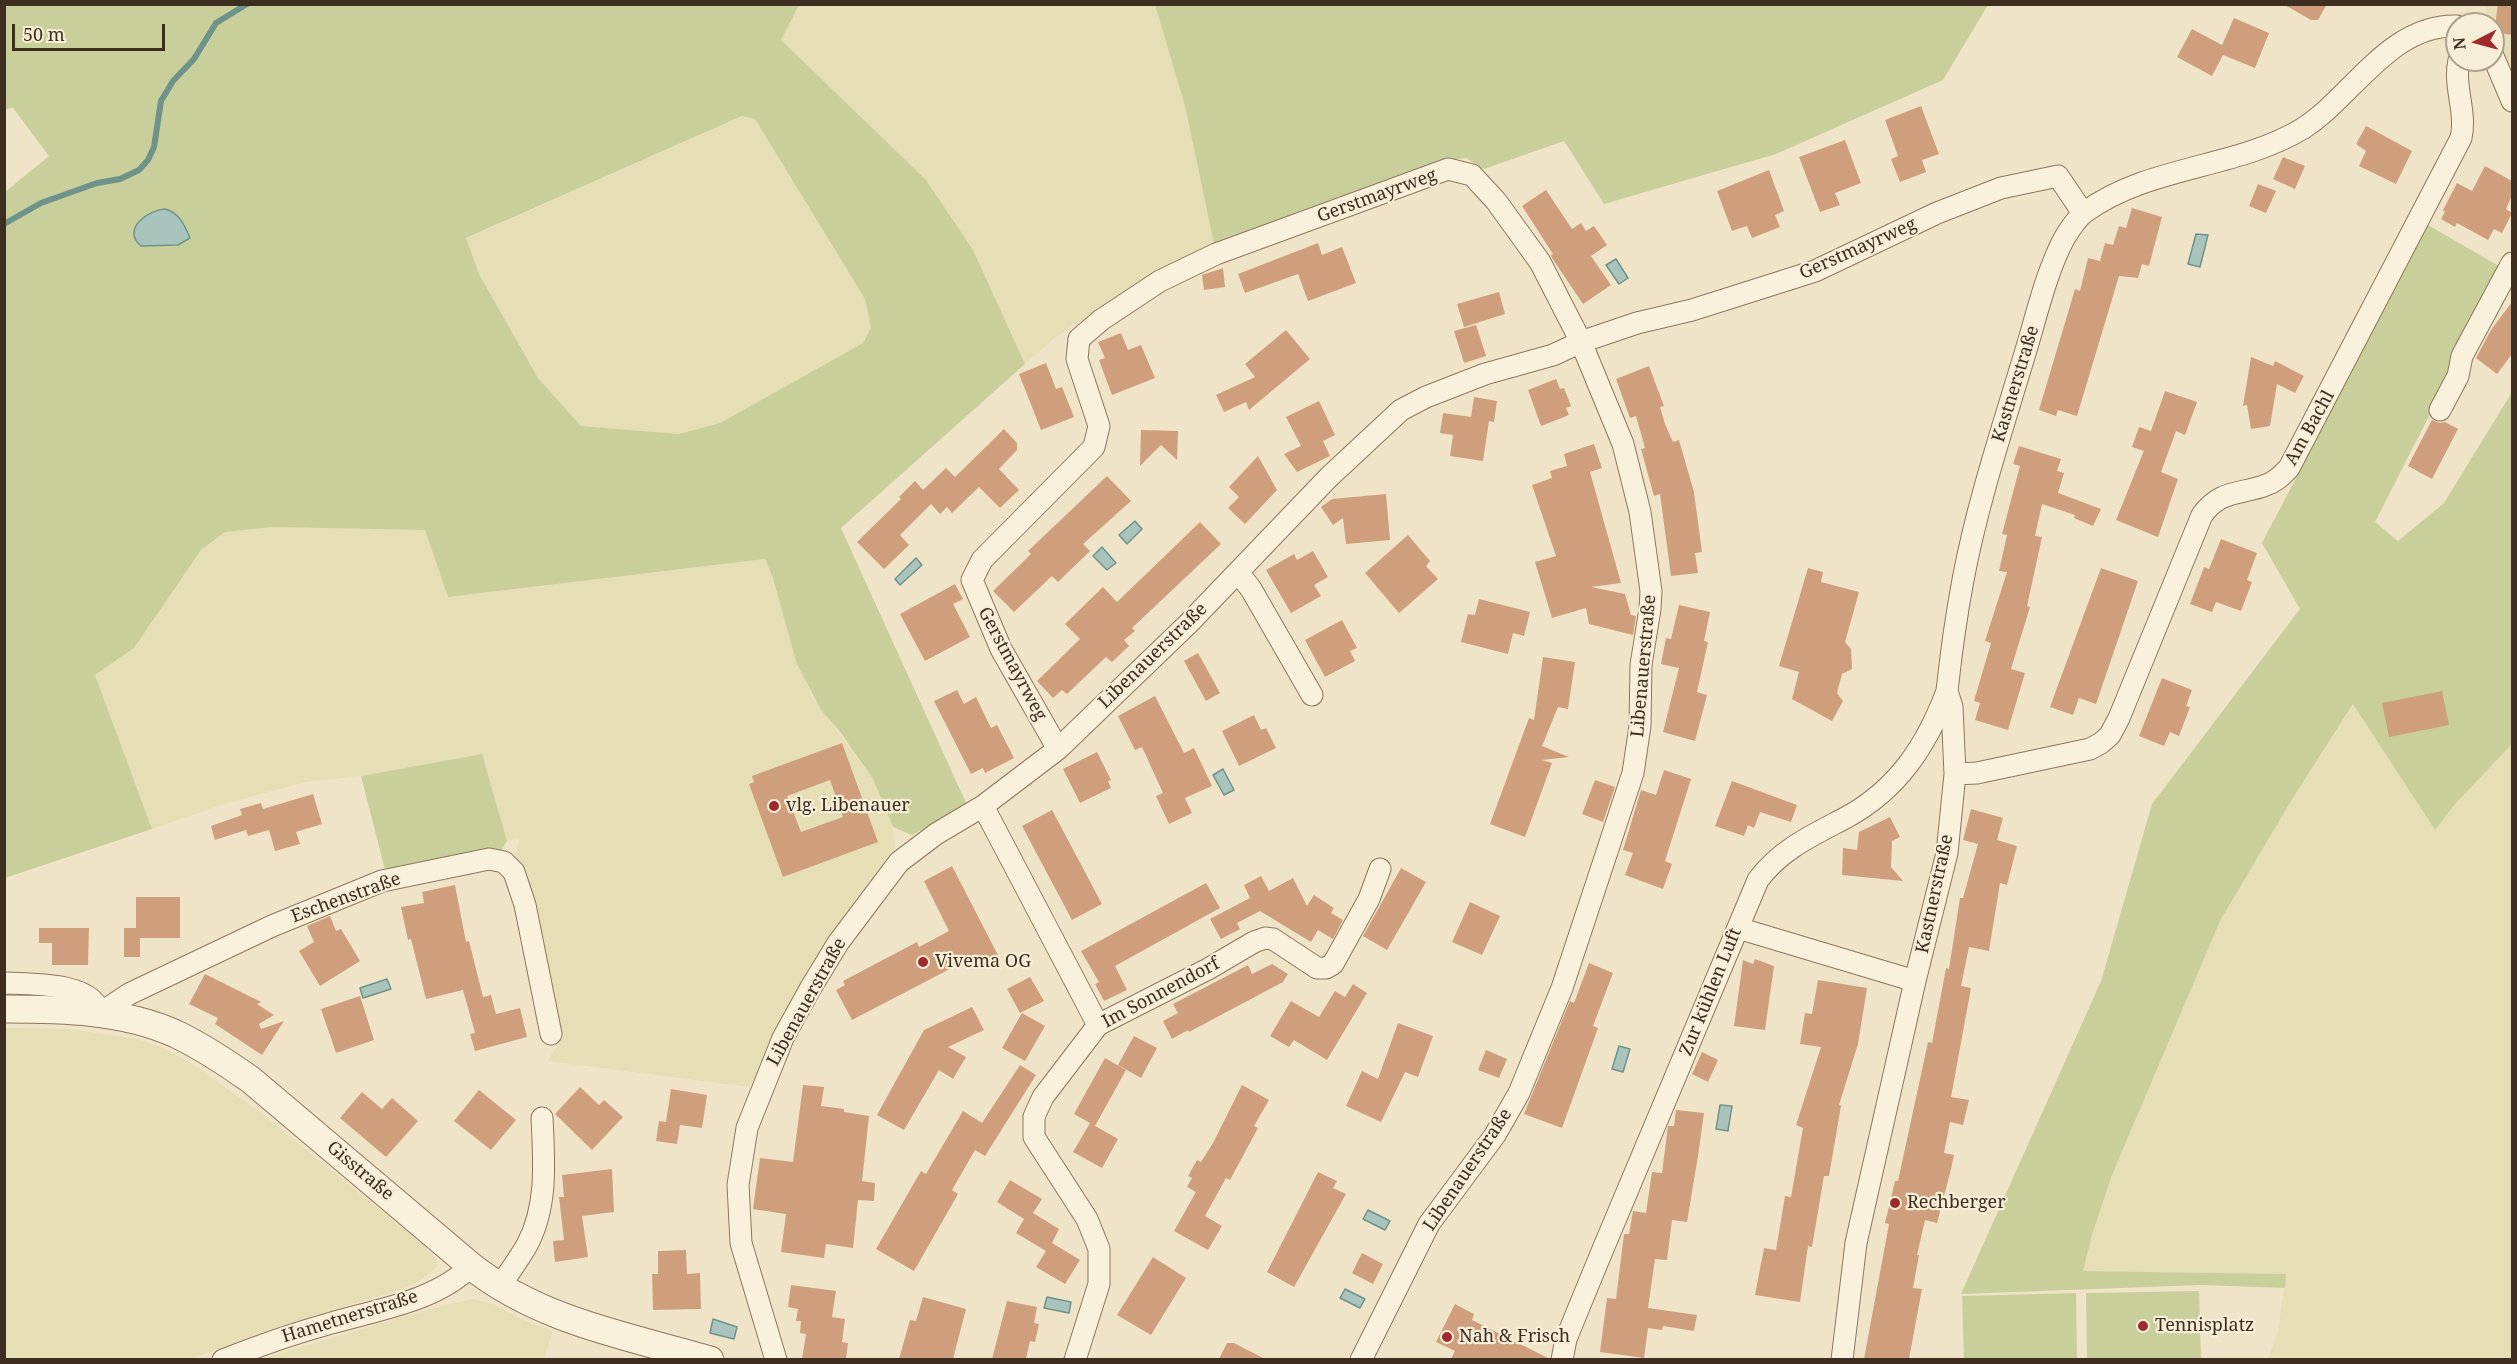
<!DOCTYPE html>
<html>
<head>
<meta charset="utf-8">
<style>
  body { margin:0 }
  #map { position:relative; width:2517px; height:1364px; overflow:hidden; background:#f0e4c8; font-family:"Noto Serif",serif }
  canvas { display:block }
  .frame { position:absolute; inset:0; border:6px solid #3d2e20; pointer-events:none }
  .north { position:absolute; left:2445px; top:12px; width:60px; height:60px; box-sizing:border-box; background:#f7eed8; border:2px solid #ada18e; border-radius:50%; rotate:264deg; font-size:16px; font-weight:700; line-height:24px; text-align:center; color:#3d2e20 }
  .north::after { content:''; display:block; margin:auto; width:21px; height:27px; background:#9e2a2b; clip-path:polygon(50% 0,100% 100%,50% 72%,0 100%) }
  .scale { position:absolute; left:12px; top:24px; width:153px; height:27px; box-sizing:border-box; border:3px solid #3d2e20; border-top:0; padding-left:8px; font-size:18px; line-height:21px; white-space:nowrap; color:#3d2e20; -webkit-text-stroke:4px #f7eed8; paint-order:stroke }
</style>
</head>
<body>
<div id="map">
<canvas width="2517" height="1364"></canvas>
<div class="frame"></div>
<div class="north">N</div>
<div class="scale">50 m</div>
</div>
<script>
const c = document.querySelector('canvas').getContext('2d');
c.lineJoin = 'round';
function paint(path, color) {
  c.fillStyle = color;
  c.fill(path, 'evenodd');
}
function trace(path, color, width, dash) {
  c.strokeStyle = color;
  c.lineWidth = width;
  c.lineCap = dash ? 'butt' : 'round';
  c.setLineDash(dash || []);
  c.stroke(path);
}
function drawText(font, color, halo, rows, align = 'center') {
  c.font = font + ' "Noto Serif",serif';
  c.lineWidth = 4.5;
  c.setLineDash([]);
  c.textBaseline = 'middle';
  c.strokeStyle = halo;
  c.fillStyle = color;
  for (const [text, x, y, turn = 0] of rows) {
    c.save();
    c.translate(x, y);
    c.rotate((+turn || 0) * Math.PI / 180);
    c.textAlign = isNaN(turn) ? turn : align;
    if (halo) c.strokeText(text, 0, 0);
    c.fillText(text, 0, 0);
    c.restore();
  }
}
const farmland = new Path2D(`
  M799,5H1155L1185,106L1214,244L1150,277L1102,307L1056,337L1025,364L972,250L781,40Z
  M2486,5H2512V83L2493,43V24H2487Z
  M742,116L755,119L865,299L871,328L863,343L720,423L679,434L581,426L538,378L479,274L466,239Z
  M272,527L425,530L449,597L765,559L812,697L873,779L893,827L895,847L844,915L813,968L749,1087L548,1061L556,1047L557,1020L529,886L516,855L519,838L507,841L482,755L361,776L306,782L227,803L152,829L95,675L134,648L201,550L225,532Z
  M2354,704L2435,830L2455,804L2512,744V1359H2268L2278,1332L2286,1274L2083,1271L2092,1235L2112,1175L2220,921L2291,801Z
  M5,1028L68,1029L138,1039L165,1049L194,1065L260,1112L423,1245L434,1256L438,1263L437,1267L419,1282L402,1289L266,1331L191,1359H5Z
  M473,1299L494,1304L521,1319L553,1331L544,1359H261L433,1308Z`);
const green = new Path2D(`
  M5,5H799L781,40L926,180L973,250L1025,364L841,528L967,805L912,835L893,827L873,779L841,733L821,710L797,664L773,579L765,559L448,597L425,530L272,527L225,532L201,550L134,648L95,675L152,829L5,878V192L49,156L13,108L5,109ZM742,116L755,119L865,299L871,328L863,343L720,423L679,434L581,426L538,378L479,274L466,238Z
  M1155,5H1988L1943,80L1776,154L1604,204L1564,141L1484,169L1466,158L1452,160L1338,197L1214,244L1185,106Z
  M2428,225L2504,269L2375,522L2398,541L2444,503L2512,392V744L2455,804L2435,830L2353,704L2291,801L2220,921L2112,1175L2092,1235L2083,1271L2286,1274L2285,1288L2201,1285L1961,1294L2101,981L2152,804L2300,609L2262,543Z
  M482,754L507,841L501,850L385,870L361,776Z
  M2199,1291L2201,1359H2087L2086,1293Z
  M2076,1293L2077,1359H1964L1962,1296Z`);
const water = new Path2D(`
  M165,209C179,212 185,226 190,238L178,245L141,246C121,229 148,210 165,209Z
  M2196,234L2208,235L2200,267L2188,264Z
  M1616,259L1628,278L1619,284L1606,265Z
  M1135,521L1142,529L1127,544L1119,535Z
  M1102,547L1116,563L1107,570L1093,556Z
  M916,558L922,565L900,585L895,579Z
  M1223,769L1234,790L1224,795L1213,775Z
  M387,979L391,989L363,998L360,988Z
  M1619,1046L1630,1049L1623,1072L1612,1069Z
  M1720,1105L1732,1106L1728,1131L1716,1129Z
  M1368,1210L1390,1221L1385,1230L1363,1219Z
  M1345,1289L1365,1299L1360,1308L1340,1298Z
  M1047,1297L1071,1302L1069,1313L1044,1308Z
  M713,1319L737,1327L734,1339L710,1333Z`);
const stream = new Path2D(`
  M4,224L41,203L97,183L120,179L139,170L148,160L154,147L161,101L173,81L194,59L216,23L247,4`);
const building = new Path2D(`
  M2283,4H2327L2318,20H2311Z
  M2498,4H2512V35L2494,32Z
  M2234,18L2269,33L2255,68L2223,55L2212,76L2177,57L2192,29L2222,45Z
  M1921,106L1939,154L1922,160L1926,172L1900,182L1891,159L1898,156L1885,120Z
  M2366,126L2412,151L2396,184L2359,166L2366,151L2356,144Z
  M1845,140L1861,183L1835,193L1840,205L1820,212L1799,157Z
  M2283,157L2305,166L2295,189L2273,179Z
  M2485,166L2512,181V195L2506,209L2512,213L2502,233L2494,229L2488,240L2457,223L2455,227L2441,219L2445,212L2443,210L2457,183L2472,191Z
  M1769,170L1784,211L1775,215L1780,227L1752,238L1747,226L1732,231L1717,191Z
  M2258,184L2276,191L2266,213L2249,206Z
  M1546,190L1572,229L1581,223L1586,231L1594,226L1607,245L1591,256L1611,285L1583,304L1552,258L1551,255L1553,254L1522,206Z
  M2132,208L2162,217L2149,266L2142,264L2138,278L2119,276L2077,416L2058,410L2056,416L2039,410L2075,289L2080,291L2088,258L2100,261L2105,243L2113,245L2119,226L2126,228Z
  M1318,243L1322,255L1342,247L1356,283L1308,301L1298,274L1245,293L1238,274Z
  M1223,268L1225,287L1204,290L1202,275Z
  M1499,292L1505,314L1464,327L1457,304Z
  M2512,302V354L2497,374L2476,358L2491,330Z
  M1476,325L1486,356L1464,363L1454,331Z
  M1286,330L1310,359L1249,410L1246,402L1224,412L1216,395L1255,377L1245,364Z
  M1121,333L1128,350L1141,345L1155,378L1112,395L1099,360L1105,358L1098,342Z
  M2251,357L2273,366L2275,361L2304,376L2295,393L2277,384L2270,426L2251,429L2247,405L2243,406Z
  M1046,363L1056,389L1062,387L1074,417L1041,430L1019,374Z
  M1649,366L1664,406L1660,407L1665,424L1673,442L1679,440L1694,492L1702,552L1695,553L1698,573L1671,576L1660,494L1654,496L1641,449L1645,448L1636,416L1630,418L1616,379Z
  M1556,379L1560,389L1564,388L1571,406L1566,408L1569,415L1541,426L1528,390Z
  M2165,391L2197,402L2185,435L2176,431L2161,472L2178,479L2158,537L2116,520L2143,453L2144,451L2132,447L2139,427L2151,431Z
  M1474,397L1497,401L1494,422L1489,421L1483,461L1450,456L1453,435L1440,433L1443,413L1471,417Z
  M1319,401L1335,435L1323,441L1330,456L1297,472L1284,454L1301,446L1286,417Z
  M2432,420L2440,423L2445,422L2458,429L2432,479L2408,466Z
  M1004,429L1017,443V450L999,469L1019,490L1000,508L979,487L952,513L947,507L940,514L931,504L900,535L909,545L884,569L857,542L901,499L899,497L915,481L923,490L946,468L955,477Z
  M1141,430L1178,431L1177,460L1161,445L1140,466Z
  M1594,444L1602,468L1590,472L1621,583L1591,587L1625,594L1631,615L1636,616L1633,635L1589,624L1586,608L1552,618L1535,562L1556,556L1532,485L1552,478L1550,471L1567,466L1564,454Z
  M2019,446L2061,459L2057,471L2064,473L2058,493L2101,509L2093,526L2074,518L2075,515L2042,504L2035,536L2042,537L2027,606L2030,607L2011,669L2025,673L2008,730L1975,720L1980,703L1974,701L1991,643L1985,641L2007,572L1999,571L2007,535L2002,534L2020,466L2013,464Z
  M1258,456L1277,490L1245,524L1228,508L1239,497L1229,487Z
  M1107,476L1131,501L1083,544L1090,551L1058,582L1052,576L1014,612L993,591L1031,554L1028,551Z
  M1386,494L1390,540L1346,544L1343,518L1333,525L1321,507L1332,499Z
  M1200,522L1221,544L1132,628L1135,631L1124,640L1129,646L1112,662L1106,657L1067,694L1062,690L1053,698L1037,681L1080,639L1065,624L1103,587L1117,602Z
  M1408,535L1430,561L1426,566L1438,579L1399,613L1365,573Z
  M2221,539L2257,553L2247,580L2252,582L2241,611L2216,602L2212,612L2190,604L2204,567L2209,569Z
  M1313,551L1328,577L1314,585L1321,596L1291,613L1266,570L1294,554L1297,560Z
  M1808,568L1823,572L1821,582L1859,592L1845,642L1851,649L1852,669L1842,674L1837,693L1843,701L1832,721L1792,699L1799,672L1779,666Z
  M2101,568L2138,581L2096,704L2079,698L2073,715L2050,707Z
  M955,584L963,599L953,604L970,637L925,661L900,614Z
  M1479,599L1530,612L1524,636L1513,633L1508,654L1461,642L1468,614L1475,615Z
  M1679,605L1710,612L1704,641L1708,642L1697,692L1707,695L1695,741L1663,732L1679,668L1661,664L1666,638L1671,639Z
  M1342,620L1357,648L1350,651L1355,661L1325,677L1305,640Z
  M1198,653L1220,693L1206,701L1184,661Z
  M1543,657L1575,662L1568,709L1558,707L1542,746L1569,757L1542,760L1552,763L1525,837L1490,824L1529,718L1534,720Z
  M2162,678L2192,690L2186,706L2190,707L2179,736L2170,732L2164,746L2139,736Z
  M957,690L964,704L976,697L991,728L997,725L1014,758L985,773L983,768L971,774L934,701Z
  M2442,691L2449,725L2389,737L2382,703Z
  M1155,696L1184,753L1194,748L1212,786L1185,798L1192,813L1169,824L1156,796L1163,793L1142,747L1135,750L1118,716Z
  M1254,715L1261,730L1266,728L1276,748L1239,766L1222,731Z
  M842,743L878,842L783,877L749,784L754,782L752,776ZM830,780L843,817L801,832L787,796Z
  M1097,752L1111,780L1108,781L1111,788L1080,803L1063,769Z
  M1664,770L1691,779L1665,861L1672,864L1663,889L1625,875L1633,853L1623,850L1641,790L1656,795Z
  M1595,780L1615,787L1603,822L1582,814Z
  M1732,781L1797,805L1791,822L1760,812L1754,828L1748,825L1744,836L1715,826Z
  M313,794L322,824L296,832L300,844L275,851L269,830L248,836L246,830L215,840L211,826L242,815L240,809L261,803L263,809Z
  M1971,809L2003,818L1997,840L2017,846L2007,885L2000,883L1989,951L1969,947L1961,986L1971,988L1951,1097L1969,1100L1963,1125L1950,1122L1944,1153L1954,1155L1951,1169L1937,1223L1925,1220L1917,1255H1919L1913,1288L1922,1289L1909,1359H1864L1889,1224L1885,1223L1895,1181H1898L1928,1042L1932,1043L1946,968L1949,969L1960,898H1963L1978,844L1963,840Z
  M1052,810L1102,904L1072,920L1022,826Z
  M1890,817L1900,837L1892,841L1891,867L1903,881L1842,875L1843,848L1857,850L1859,832Z
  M952,866L1000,959L983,967L979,961L970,966L967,960L852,1020L836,990L845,985L843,981L917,942L919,947L949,931L924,881Z
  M1401,868L1426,882L1387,950L1363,936Z
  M1261,876L1269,891L1293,878L1307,906L1314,895L1334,908L1331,913L1343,920L1333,939L1318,930L1311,942L1260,911L1237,923L1240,929L1221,939L1210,919L1250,898L1244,885Z
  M1206,883L1220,908L1115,966L1127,990L1104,1001L1095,984L1099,982L1081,951Z
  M455,885L466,942L469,941L483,997L491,995L496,1014L520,1008L527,1037L475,1051L470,1034L475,1033L463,990L426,999L411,939L408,940L401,907L424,903L422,892Z
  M136,897H180V938H140V957H124V928H136Z
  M1470,902L1500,916L1482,955L1452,942Z
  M330,916L336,931L341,929L360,961L320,986L299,951L314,942L307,926Z
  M39,928H89L88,965H52V943H39Z
  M1755,959L1774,966L1765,1030L1734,1026L1743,960L1753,964Z
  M1589,963L1613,973L1593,1026L1598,1028L1562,1128L1524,1114L1570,1001L1574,1003Z
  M1272,964L1288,974L1283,982L1189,1032L1188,1030L1172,1039L1163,1021L1178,1013L1173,1004L1248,965L1252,974Z
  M205,974L261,1002L257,1004L274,1015L259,1024L261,1029L284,1021L262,1055L215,1024L218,1018L189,1004Z
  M1030,977L1044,1001L1020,1013L1007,989Z
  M1818,980L1867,988L1858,1044L1839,1105L1841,1106L1829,1176H1824L1812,1247L1808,1246L1800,1302L1755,1295L1764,1248L1776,1250L1785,1196L1791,1197L1803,1128L1796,1125L1821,1047L1800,1044L1805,1013L1812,1014Z
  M1353,984L1367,993L1327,1060L1294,1040L1289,1047L1270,1036L1291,1001L1319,1017L1335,991L1345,997Z
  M360,996L374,1040L336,1053L321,1009Z
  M972,1007L984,1030L948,1047L966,1057L953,1079L939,1070L904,1130L877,1115L924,1030Z
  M1022,1013L1045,1026L1025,1061L1002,1048Z
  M1398,1023L1433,1036L1418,1077L1405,1072L1381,1122L1346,1106L1362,1071L1378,1079Z
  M1134,1036L1157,1048L1141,1078L1118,1065Z
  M1486,1050L1507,1059L1499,1078L1478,1070Z
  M1702,1052L1718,1060L1708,1082L1692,1074Z
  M1105,1058L1126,1070L1095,1126L1090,1123L1118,1139L1102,1168L1073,1152L1090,1123L1074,1114Z
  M1020,1065L1036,1075L985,1156L975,1150L952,1190L958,1194L914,1271L876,1249L921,1171L926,1174L963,1111L982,1123Z
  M803,1085L824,1087L821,1106L844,1109V1112L869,1116L862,1181L875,1183L874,1201L858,1200L853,1248L826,1244L824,1258L781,1252L786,1214L753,1209L760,1158L793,1162Z
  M1242,1085L1269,1100L1254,1126L1258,1128L1230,1180L1226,1178L1205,1216L1222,1226L1208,1250L1174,1231L1196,1192L1187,1187L1192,1178L1188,1176L1197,1160L1201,1162L1213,1143Z
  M580,1087L599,1105L604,1100L623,1117L592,1150L555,1114Z
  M671,1089L707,1095L702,1128L680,1125L677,1144L656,1141L659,1121L666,1122Z
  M479,1090L516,1120L491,1150L454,1121Z
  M362,1092L382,1109L392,1098L418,1121L386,1157L340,1118Z
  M1676,1110L1704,1113L1698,1156L1687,1222L1672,1220L1667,1260L1655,1259L1648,1308L1697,1315L1694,1331L1663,1326L1662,1330L1648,1328L1644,1358L1600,1352L1607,1298L1616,1299L1624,1234H1629L1633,1211L1646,1213L1652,1172L1662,1173L1668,1126H1674Z
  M612,1169L614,1212L582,1216L588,1257L555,1262L553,1241L564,1240L559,1197H564L562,1175Z
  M1318,1172L1337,1181L1333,1188L1346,1194L1294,1287L1267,1272Z
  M1010,1180L1042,1199L1033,1213L1059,1229L1052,1243L1080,1260L1065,1284L1036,1267L1046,1251L1016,1233L1024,1219L997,1202Z
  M686,1250L687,1274L700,1273L701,1309L653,1310L652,1274H658V1251Z
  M1362,1253L1383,1264L1373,1284L1352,1273Z
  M1153,1257L1186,1278L1151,1335L1117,1315Z
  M791,1285L836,1291L832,1317L845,1319L842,1342L848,1343L846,1359H802L806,1334L800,1333L801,1321H796L798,1309L788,1307Z
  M923,1297L966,1309L953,1359H899L910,1320L916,1321Z
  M1007,1301L1037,1307L1034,1323L1039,1324L1035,1342L1030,1341L1026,1359H992Z
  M1455,1304L1474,1314L1472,1320L1550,1359H1451L1455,1351L1436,1342Z
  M1227,1343H1234L1265,1359H1219Z`);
const minor = new Path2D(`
  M2493,56L2512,101
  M2440,410L2458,376L2462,356L2512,263
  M1238,572L1251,589L1312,695
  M1058,749L1001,649L972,580L982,560L1094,447L1099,426L1077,359L1079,339L1101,320L1160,281L1216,254L1448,169L1472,175L1496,201L1540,262L1581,342L1623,444L1640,512L1651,591L1650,609L1641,665L1640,726L1633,773L1562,988L1519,1093L1495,1135L1429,1224L1361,1360
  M1955,774L1977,773L2090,749L2101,743L2110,735L2119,718L2202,515C2221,489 2240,495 2266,485C2276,482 2282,475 2289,468L2461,138C2467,112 2453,86 2459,60
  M983,806L1098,1025
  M1738,928L1915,981
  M4,983C29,984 96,982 99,1014L129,994L272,926L382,881L489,859L504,862L514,872L525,905L551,1034
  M499,1287C509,1273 519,1259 527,1245C548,1206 544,1160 542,1118
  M223,1360C258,1346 292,1334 328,1324C375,1310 435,1302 471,1266
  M776,1360L741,1243L738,1185L747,1128L783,1038L810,989L838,943L899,862L936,834L983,806L1058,749L1188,624L1329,477L1401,410L1426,397L1485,374L1553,355L1581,342L1637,323L1692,310L1815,271L1937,213L2001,188L2058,176L2083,213
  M1075,1360L1099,1284V1249L1087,1219L1034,1137V1117L1037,1110L1043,1097L1098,1025L1208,969L1254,942L1265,938L1273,939L1317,968H1326L1333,964L1369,899L1380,869
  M1562,1360L1566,1339L1603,1249L1758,880C1781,849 1813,835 1847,817C1898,789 1927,745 1947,691
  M1842,1360L1856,1243L1915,981L1947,853L1955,774L1952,707L1947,691C1951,654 1956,617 1963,580C1977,505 2001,433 2023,360C2035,322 2046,271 2065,237C2070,229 2078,217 2085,212C2150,165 2235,169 2302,129C2353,97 2389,24 2457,26`);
const tertiary = new Path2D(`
  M4,1009C62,1009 123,1010 176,1034C203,1047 227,1063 251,1080L471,1266C540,1321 628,1336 710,1360`);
const markers = [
  [774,806,6,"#9e2a2b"],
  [923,962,6,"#9e2a2b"],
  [1895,1203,6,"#9e2a2b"],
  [2143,1326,6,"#9e2a2b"],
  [1447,1337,6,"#9e2a2b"]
];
const streetNames = [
  ["Gerstmayrweg",1377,196,-20],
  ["Gerstmayrweg",1858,249,-24],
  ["Kastnerstraße",2016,384,-73],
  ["Am Bachl",2310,428,-61],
  ["Libenauerstraße",1153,656,-44],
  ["Gerstmayrweg",1012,664,62],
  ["Libenauerstraße",1644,666,-85],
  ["Kastnerstraße",1935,894,-78],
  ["Eschenstraße",346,898,-20],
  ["Zur kühlen Luft",1711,992,-68],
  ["Im Sonnendorf",1161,993,-28],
  ["Libenauerstraße",807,1002,-61],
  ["Libenauerstraße",1468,1170,-56],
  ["Gisstraße",360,1171,40],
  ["Hametnerstraße",350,1317,-17]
];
const poiNames = [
  ["vlg. Libenauer",786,806],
  ["Vivema OG",935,962],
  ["Rechberger",1907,1203],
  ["Tennisplatz",2155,1326],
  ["Nah & Frisch",1459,1337]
];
paint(farmland, '#e6deb5');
paint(green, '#c9cf9b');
paint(water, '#a9c4bc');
trace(water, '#6f938a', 1.5);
trace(stream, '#6f938a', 6);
paint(building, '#cf9f7d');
trace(minor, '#8d765c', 23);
trace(tertiary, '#8d765c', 29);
trace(minor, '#faf1dc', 21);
trace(tertiary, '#faf1dc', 27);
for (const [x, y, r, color] of markers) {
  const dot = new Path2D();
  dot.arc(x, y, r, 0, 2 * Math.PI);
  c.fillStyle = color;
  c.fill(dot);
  trace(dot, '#f7eed8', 2);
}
drawText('18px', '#3d2e20', '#f7eed8', streetNames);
drawText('18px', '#3d2e20', '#f7eed8', poiNames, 'left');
</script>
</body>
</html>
